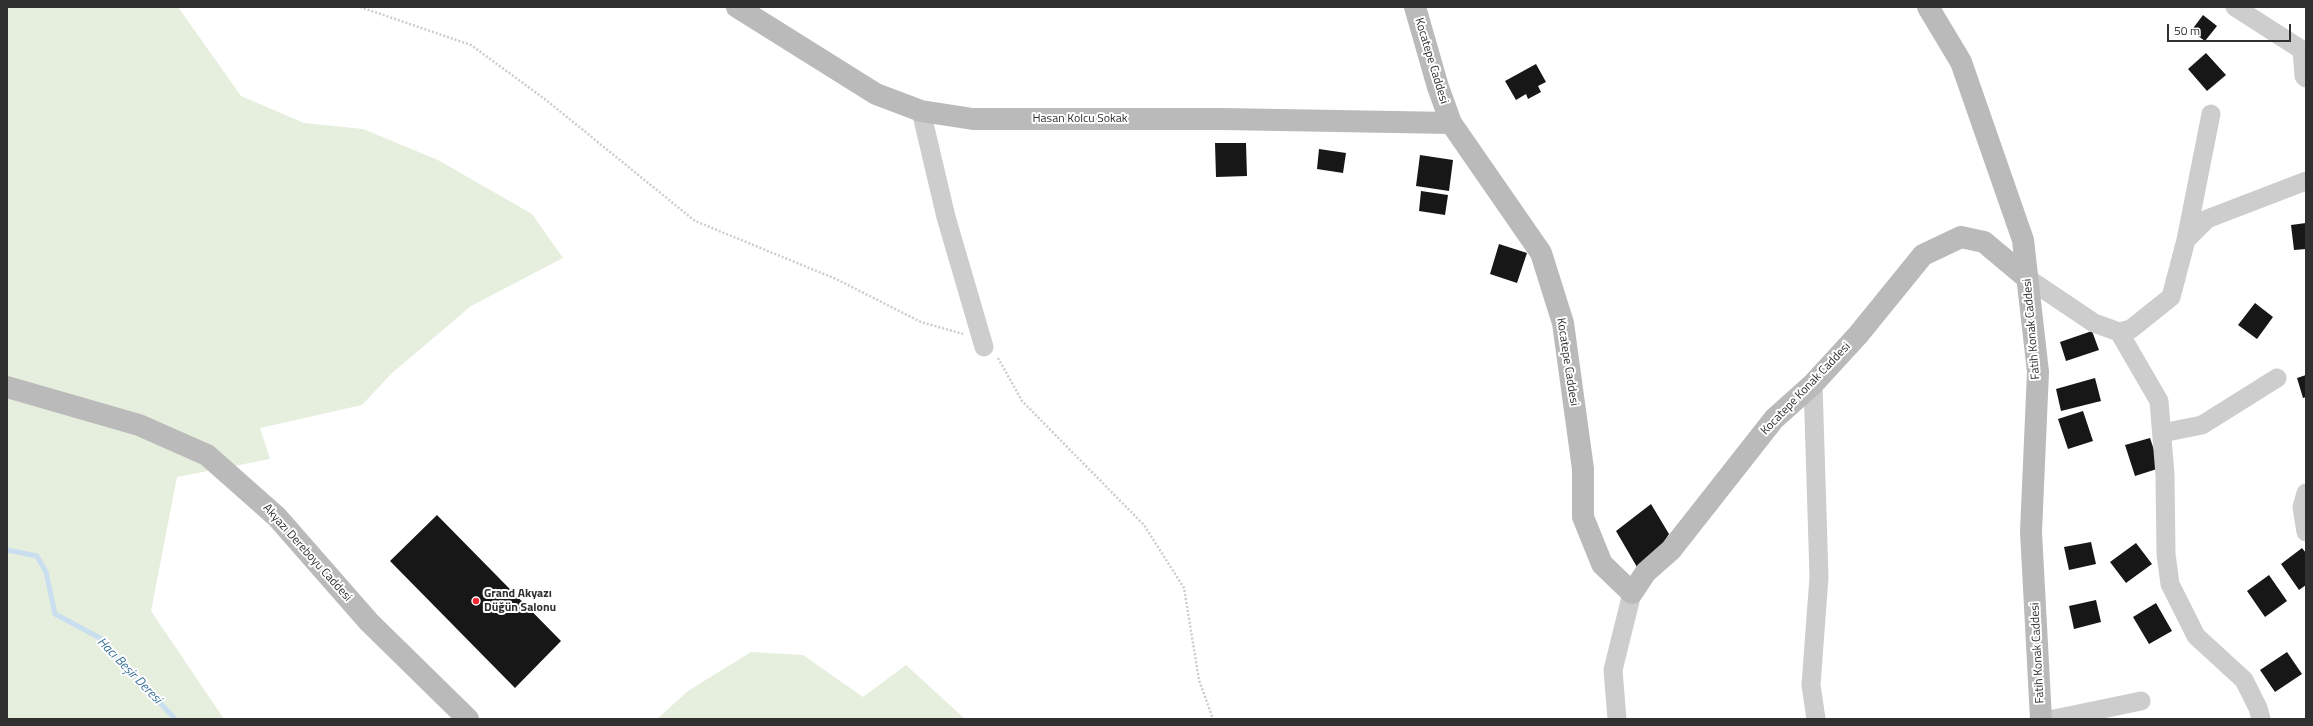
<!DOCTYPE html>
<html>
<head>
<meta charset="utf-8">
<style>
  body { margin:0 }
  #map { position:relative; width:2313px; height:726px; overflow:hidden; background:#fff; font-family:"Titillium Web",sans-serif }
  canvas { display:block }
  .frame { position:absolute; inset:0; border:8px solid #303030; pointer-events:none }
  .scale { position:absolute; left:2167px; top:24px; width:124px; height:18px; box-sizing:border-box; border:2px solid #303030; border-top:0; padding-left:5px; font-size:12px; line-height:14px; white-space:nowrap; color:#303030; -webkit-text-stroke:3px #fff; paint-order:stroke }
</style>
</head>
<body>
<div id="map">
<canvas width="2313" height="726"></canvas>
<div class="frame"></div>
<div class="scale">50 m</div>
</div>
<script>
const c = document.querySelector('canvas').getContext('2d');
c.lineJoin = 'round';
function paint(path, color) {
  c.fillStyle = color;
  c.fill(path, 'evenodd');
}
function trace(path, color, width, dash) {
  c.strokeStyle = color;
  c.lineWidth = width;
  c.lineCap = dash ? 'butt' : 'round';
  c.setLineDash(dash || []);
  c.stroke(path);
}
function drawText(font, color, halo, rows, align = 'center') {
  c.font = font + ' "Titillium Web",sans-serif';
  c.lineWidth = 4;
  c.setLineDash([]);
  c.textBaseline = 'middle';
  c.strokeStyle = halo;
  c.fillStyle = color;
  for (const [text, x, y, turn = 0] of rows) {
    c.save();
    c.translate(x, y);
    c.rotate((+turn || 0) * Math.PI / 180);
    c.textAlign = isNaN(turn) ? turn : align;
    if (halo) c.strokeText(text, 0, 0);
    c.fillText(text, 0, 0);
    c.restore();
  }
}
const green = new Path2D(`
  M7,7H178L241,96L304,123L363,129L438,160L532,214L563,258L471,306L391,374L362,405L260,428L270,459L177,477L151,611L224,719H7Z
  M751,652L803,655L863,697L906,665L965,719H657L688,691Z`);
const stream = new Path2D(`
  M7,550L37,556L46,572L55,614L100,638L175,719`);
const building = new Path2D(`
  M2203,15L2217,26L2205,41L2191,31Z
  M2206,53L2226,75L2207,91L2188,69Z
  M1536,64L1546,82L1538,86L1541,92L1528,99L1526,94L1516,100L1505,81Z
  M1215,143H1246L1247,176L1216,177Z
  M1319,149L1346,153L1343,173L1317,169Z
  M1420,155L1453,160L1449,191L1416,186Z
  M1421,191L1448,195L1445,215L1419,211Z
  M2306,223V249L2294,250L2291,225Z
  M1499,244L1527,253L1517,283L1490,274Z
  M2255,303L2273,317L2257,339L2238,325Z
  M2092,331L2099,350L2066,361L2060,342Z
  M2306,375V397L2303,398L2297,378Z
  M2095,378L2101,401L2061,411L2056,389Z
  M2083,411L2093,441L2068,449L2058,419Z
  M2150,438L2160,468L2135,476L2125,445Z
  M1651,504L1669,534L1657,553L1637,567L1616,531Z
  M437,515L561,641L515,688L390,561Z
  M2091,542L2096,564L2069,570L2064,547Z
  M2136,543L2152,564L2126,583L2110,562Z
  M2302,548L2306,553V585L2299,590L2281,564Z
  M2269,575L2287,601L2265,617L2247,591Z
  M2096,600L2101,622L2074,629L2069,606Z
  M2156,603L2172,631L2149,644L2133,617Z
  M2287,652L2302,674L2275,692L2260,670Z`);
const path = new Path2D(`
  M360,7L471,45L546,100L695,221L836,279L921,322L963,334
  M998,358L1022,401L1144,525L1184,588L1199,680L1213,719`);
const street = new Path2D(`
  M2235,7L2302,50L2304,76L2306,78
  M921,111L946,217L984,347
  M2186,240L2211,114
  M2027,278L2094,323L2119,332L2131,329L2171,297L2186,240L2207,219L2306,181
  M2119,332L2159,401L2165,475L2166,554L2170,584L2196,636L2244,680L2258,708L2261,719
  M1813,384L1819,577L1811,685L1816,719
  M2162,433L2202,425L2277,378
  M2306,493L2302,507L2306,532
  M1617,719L1613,670L1632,593
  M2054,719L2141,701`);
const secondary = new Path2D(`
  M737,7L876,94L921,111L973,119H1222L1451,123
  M1415,7L1438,87L1451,123L1541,253L1563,323L1583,469V517L1602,564L1632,593L1646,572L1671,550L1774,419L1813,384L1858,335L1923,255L1961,237L1984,242L2027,278
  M1928,7L1961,62L2023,240L2038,372L2031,532L2041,719
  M7,387L139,425L207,455L277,517L369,622L468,719`);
const markers = [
  [476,601,4,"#f12833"]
];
const streetNames = [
  ["Kocatepe Caddesi",1431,61,73],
  ["Hasan Kolcu Sokak",1080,119],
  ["Fatih Konak Caddesi",2032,329,-95],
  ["Kocatepe Caddesi",1567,362,81],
  ["Kocatepe Konak Caddesi",1806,389,-46],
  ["Akyazı Dereboyu Caddesi",307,553,48],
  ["Fatih Konak Caddesi",2038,653,-93]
];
const poiNames = [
  ["Grand Akyazı",484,594],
  ["Düğün Salonu",484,608]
];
const waterNames = [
  ["Hacı Beşir Deresi",129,671,46]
];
paint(green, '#e6eede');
trace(stream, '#c9dfef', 5);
paint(building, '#171717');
trace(path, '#cdcdcd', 2.5, [2, 2]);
trace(street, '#cdcdcd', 19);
trace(secondary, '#bababa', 22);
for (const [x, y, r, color] of markers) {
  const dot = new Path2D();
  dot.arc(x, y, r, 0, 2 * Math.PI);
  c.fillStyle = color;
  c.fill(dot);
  trace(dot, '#fff', 1.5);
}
drawText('12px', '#303030', '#fff', streetNames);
drawText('bold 12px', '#303030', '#fff', poiNames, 'left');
drawText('italic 13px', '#387199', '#fff', waterNames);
</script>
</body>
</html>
